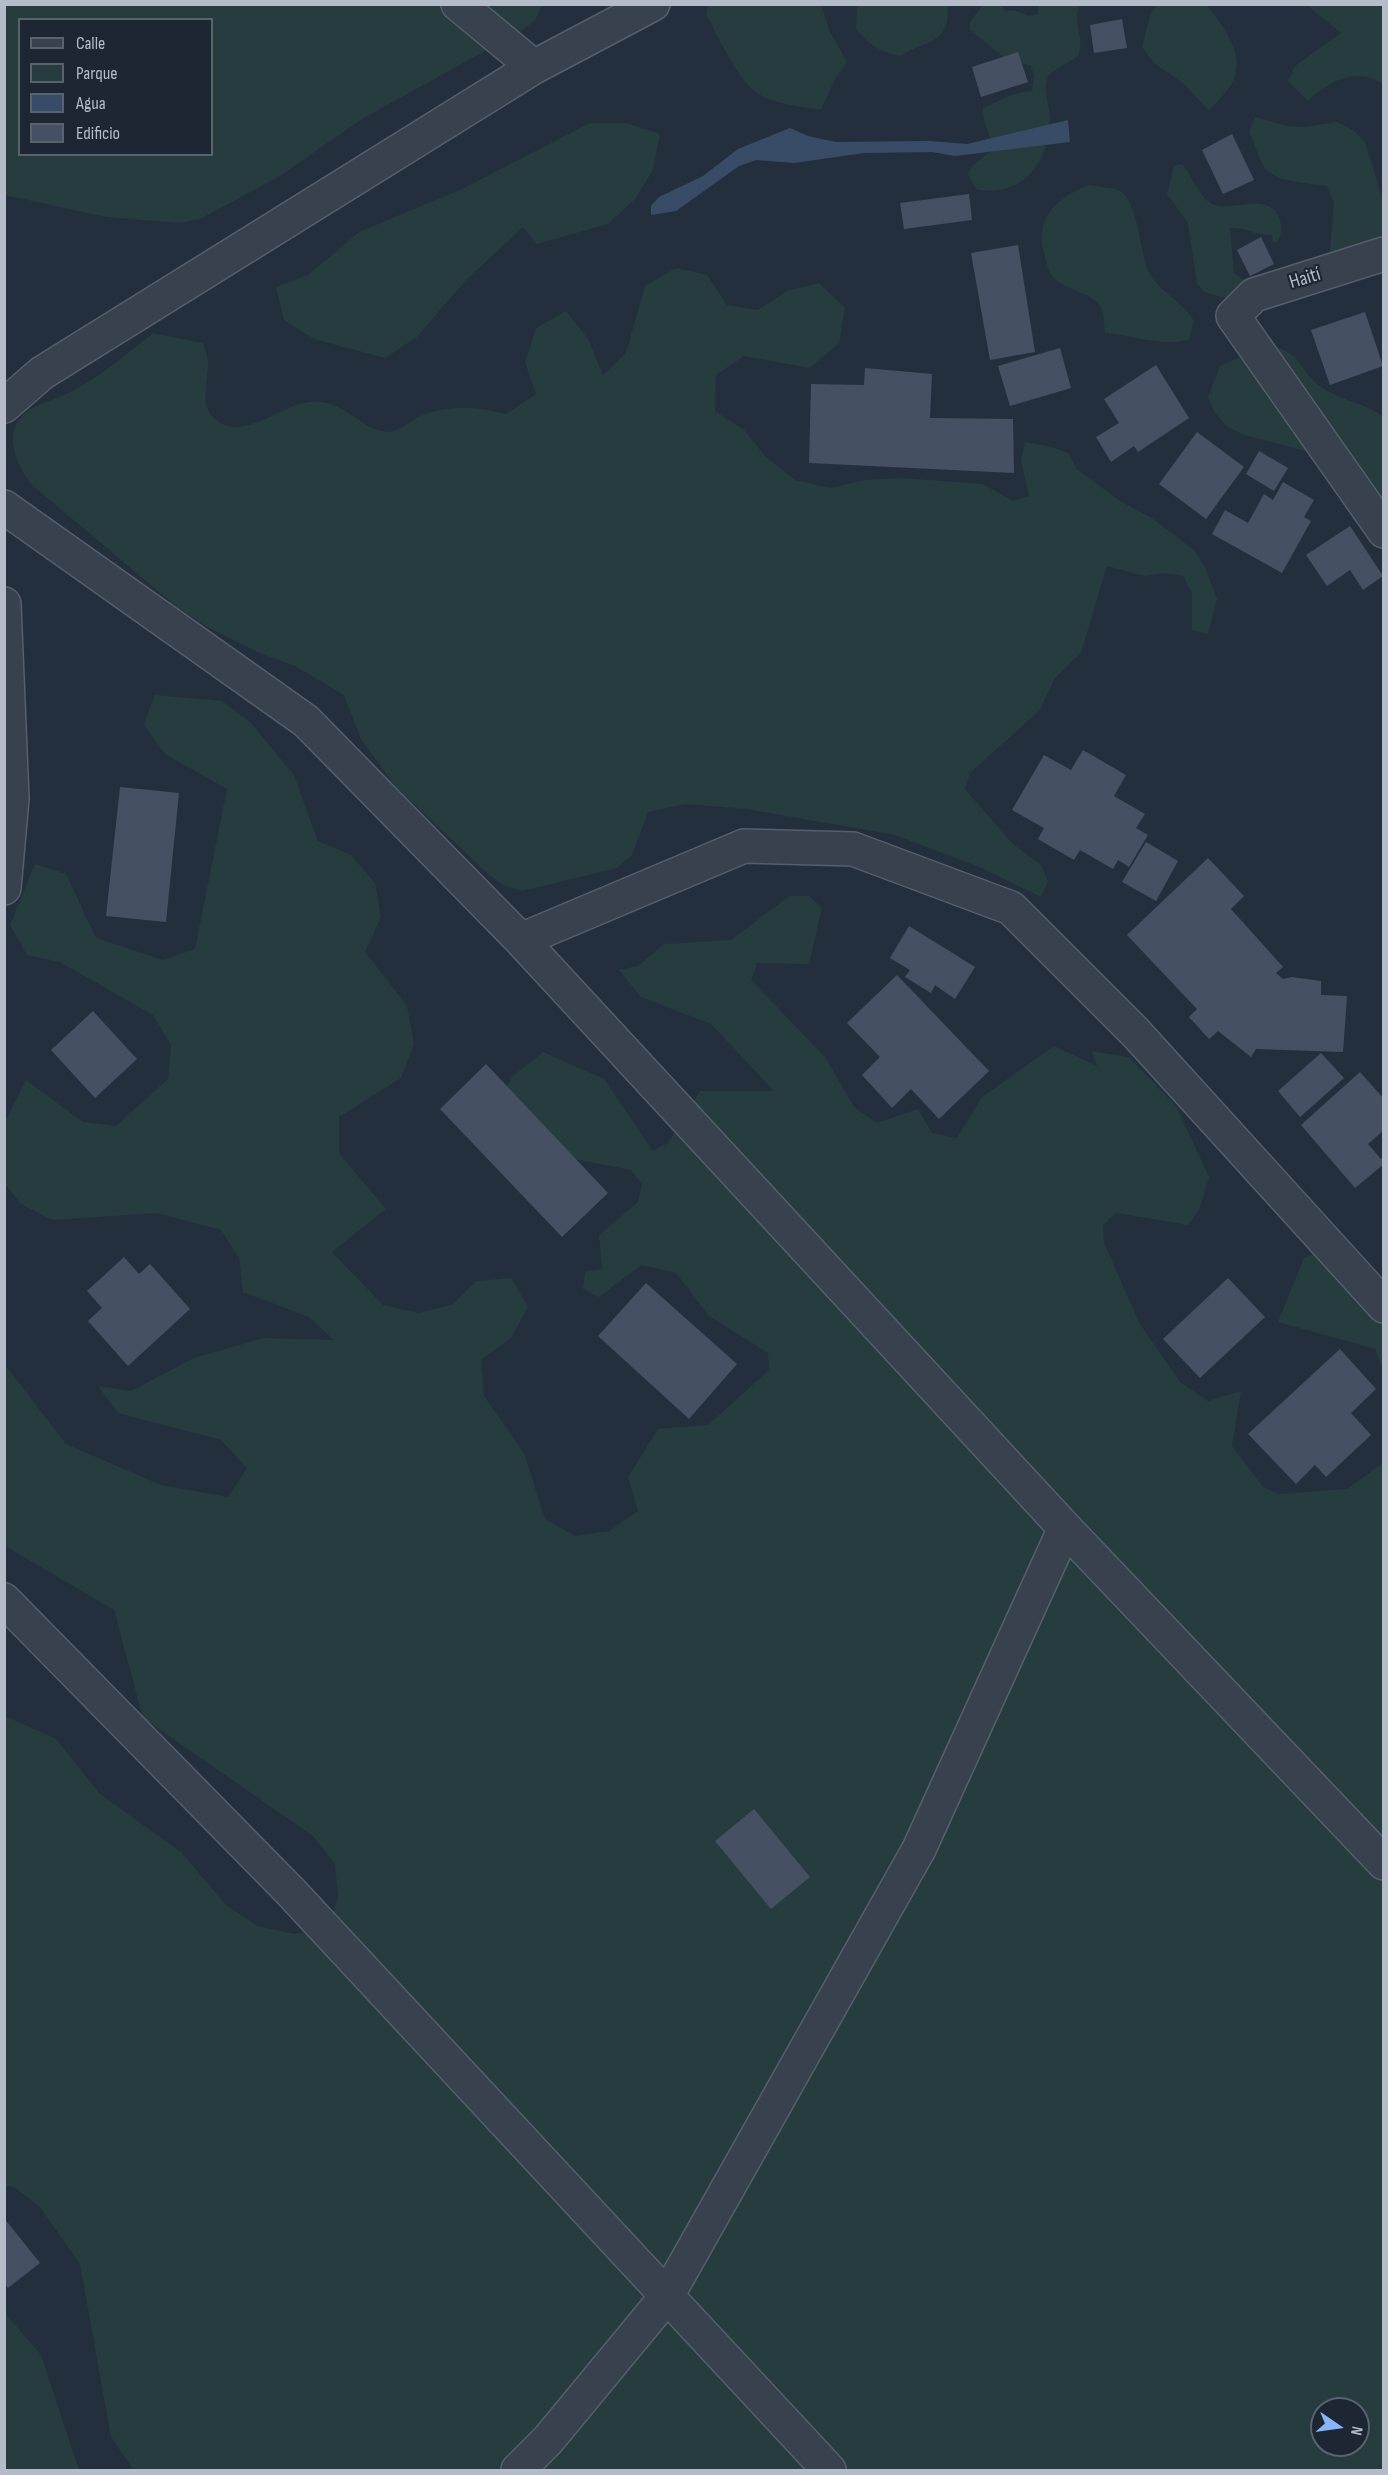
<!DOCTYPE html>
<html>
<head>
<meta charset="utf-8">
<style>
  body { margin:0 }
  #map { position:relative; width:1388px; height:2475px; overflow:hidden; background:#242f3e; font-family:"Sofia Sans Condensed",sans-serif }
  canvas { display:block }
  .frame { position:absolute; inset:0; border:6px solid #b4bcc9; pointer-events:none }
  .legend { position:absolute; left:18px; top:18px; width:195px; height:138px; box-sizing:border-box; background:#1d2633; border:2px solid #59626f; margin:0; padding:8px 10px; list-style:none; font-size:18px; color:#b4bcc9 }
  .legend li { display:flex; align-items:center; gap:12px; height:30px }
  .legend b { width:30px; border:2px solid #59626f }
  .north { position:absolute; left:1310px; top:2397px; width:60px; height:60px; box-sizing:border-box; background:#1d2633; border:2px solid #59626f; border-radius:50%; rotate:103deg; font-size:16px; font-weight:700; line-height:24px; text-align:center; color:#b4bcc9 }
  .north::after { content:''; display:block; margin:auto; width:21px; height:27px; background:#8ab4f8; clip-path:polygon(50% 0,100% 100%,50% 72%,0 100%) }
</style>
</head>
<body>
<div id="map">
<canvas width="1388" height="2475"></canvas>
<div class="frame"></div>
<ul class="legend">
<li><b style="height:8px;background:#38414e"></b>Calle</li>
<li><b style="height:16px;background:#263c3f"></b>Parque</li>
<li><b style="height:16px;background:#394c67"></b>Agua</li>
<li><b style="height:16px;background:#455162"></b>Edificio</li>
</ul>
<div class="north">N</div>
</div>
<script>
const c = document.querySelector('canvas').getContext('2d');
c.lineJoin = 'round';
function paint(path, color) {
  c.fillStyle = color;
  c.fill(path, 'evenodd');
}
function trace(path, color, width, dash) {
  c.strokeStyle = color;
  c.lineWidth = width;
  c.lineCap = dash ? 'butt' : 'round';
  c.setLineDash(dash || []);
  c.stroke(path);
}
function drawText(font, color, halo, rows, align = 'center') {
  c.font = font + ' "Sofia Sans Condensed",sans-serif';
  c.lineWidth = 4.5;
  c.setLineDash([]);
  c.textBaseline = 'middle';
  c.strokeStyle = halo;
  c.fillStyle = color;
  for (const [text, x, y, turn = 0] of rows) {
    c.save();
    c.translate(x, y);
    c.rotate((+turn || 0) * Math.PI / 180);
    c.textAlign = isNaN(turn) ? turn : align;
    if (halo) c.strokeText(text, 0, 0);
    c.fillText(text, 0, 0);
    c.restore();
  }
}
const green = new Path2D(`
  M5,5H542L535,20L521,31L362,119L280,176L200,219L180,223L106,217L5,195ZM20,20H212V154H20Z
  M708,5H821L829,30L847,62L836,77L821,110C801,106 775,105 757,93C737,79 718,36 706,14Z
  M857,5H948C949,47 927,38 901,56C880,52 869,45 856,29Z
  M983,5H1001L1006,11L1014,10L1029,16L1038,14L1039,5H1080C1071,23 1086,35 1078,56C1070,62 1053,69 1048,77C1042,88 1050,106 1050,118C1051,162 1021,199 976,189L968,174L972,166L992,150C992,135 982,123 983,108L1014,94L1032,91L1034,75L1031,66L1005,58L970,30V22Z
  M1157,5H1207C1222,25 1246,54 1233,81C1228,92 1216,102 1209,111L1184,84L1154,63L1142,47L1150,15Z
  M1307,5H1383V84C1356,66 1329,81 1308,101L1288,81L1295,66L1341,33Z
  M1255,117L1287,126L1305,127L1337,122L1353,130L1365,142L1383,201V242L1329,262L1334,203L1327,186C1309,183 1270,183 1262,163C1257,153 1255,143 1249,133Z
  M590,123H626L660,134L653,170L635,199L608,224L537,244L523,227L465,281L417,337L385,358L314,339L284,320L276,287L308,275L359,232L462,189Z
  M1182,164C1192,175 1197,193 1209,202C1226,216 1270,188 1280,220C1282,229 1282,234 1277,242L1273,243L1272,235C1257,236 1245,227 1230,228L1234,273L1248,284L1231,300L1204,292L1197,284L1188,223L1167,194L1174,166Z
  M1090,185C1099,187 1110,187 1118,190C1139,199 1139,251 1148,270C1158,292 1182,300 1194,321L1189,339C1169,348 1129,335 1105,333C1104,325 1104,312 1100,306C1090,291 1065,291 1053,277C1048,272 1047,263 1045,256C1033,218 1057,197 1090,185Z
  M676,268L707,275L727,305L758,310L787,291L819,283L845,308L839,343L810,368L744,356L716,375L715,411L744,430L766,457L795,480L831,488L865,480L900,478L983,484L1013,501L1029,496L1021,461L1025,442L1052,447L1068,453L1077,469L1120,501L1152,518L1194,550L1204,565L1217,599L1208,634L1192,630V593L1183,576L1165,573L1145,576L1107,566L1081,653L1055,678L1040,710L970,773L965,789L1012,843L1041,865L1048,881L1041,897L977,866L895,835L747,809L686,804L648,812L632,855L617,868L522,891L503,885L488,874L396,787L361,739L344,695L295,666L260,653L207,627L177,607L32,485C15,463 0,428 31,409C46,401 63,397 78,388C105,373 129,352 153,333L203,343C205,349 207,355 208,361C209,378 200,400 211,415C237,446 276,408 304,403C345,395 357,430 388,432C399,432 411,420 421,416C450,404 476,407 506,414L536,394L525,362L536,328L566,311L588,339L603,375L626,353L645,286Z
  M1266,346C1302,349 1297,369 1320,386C1338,400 1366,403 1384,417L1383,534L1313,453L1244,435L1228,427L1215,413L1208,397L1220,366Z
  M155,695L222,701L250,722L294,775L318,841L351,855L375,883L381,917L365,952L407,1006L414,1044L401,1078L339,1117V1153L386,1209L332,1252L383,1305L419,1313L453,1304L476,1281L511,1278L528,1307L511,1338L481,1360L484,1396L524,1453L545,1519L575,1536L609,1531L638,1511L628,1477L658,1429L708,1425L769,1370L768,1353L709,1316L676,1273L641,1265L599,1297L583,1289L585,1271L602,1269L599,1235L638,1202L642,1184L631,1170L507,1146L485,1121L513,1076L543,1052L604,1079L653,1151L668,1143L700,1091H774L711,1024L641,997L619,970L638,966L664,944L731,940L789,896H809L822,908L809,964L757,963L751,980L825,1057L854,1107L877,1123L918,1109L932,1133L957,1138L982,1097L1054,1046L1097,1066L1092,1051L1129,1057L1176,1106L1209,1177L1199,1210L1188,1225L1116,1213L1103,1225L1104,1243L1140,1324L1180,1382L1208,1401L1241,1391L1232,1446L1263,1487L1279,1494L1347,1489L1383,1463V2470H134L111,2437L80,2264L40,2207L13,2186L5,2187V1716L56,1739L100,1794L181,1852L227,1906L258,1926L294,1934L328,1928L338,1897L335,1864L313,1836L143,1718L114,1610L5,1546V1365L66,1444L161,1485L228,1497L247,1468L221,1440L118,1413L98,1386L131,1391L194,1358L264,1338L334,1340L309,1317L243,1292L239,1258L221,1230L157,1213L52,1220L21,1204L5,1184L4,1124L26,1080L83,1122L116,1126L168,1079L171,1045L153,1015L60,962L27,955L10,925L35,864L66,874L96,938L163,960L195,949L227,789L165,754L144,725ZM1322,2409H1358V2445H1322Z
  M1319,1252L1383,1283V1370L1375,1349L1278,1322L1304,1258Z
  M4,2312L41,2355L79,2470H5Z`);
const water = new Path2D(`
  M1068,120L1070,142L955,156L932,152L864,153L794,163L756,160L739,166L676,211L651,215V206L659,197L703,176L738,149L790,128L808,136L836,142L929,141L967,144Z`);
const building = new Path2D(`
  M1122,19L1127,48L1094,53L1090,25Z
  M1018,52L1028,82L981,97L972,67Z
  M1232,134L1254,180L1223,194L1202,150Z
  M969,194L972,220L904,229L900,203Z
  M1261,237L1274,264L1250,276L1237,250Z
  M1018,245L1035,352L990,360L971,253Z
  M1365,312L1383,366L1330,385L1311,330Z
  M1060,348L1071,388L1010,406L998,366Z
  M1156,365L1189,418L1138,452L1134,446L1111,462L1096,437L1119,423L1104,399Z
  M865,368L932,374L930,418L1013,419L1014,473L809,463L811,384L864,385Z
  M1197,432L1244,467L1206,519L1159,484Z
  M1259,451L1288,468L1274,491L1246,474Z
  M1283,482L1314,500L1304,517L1311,521L1282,573L1212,534L1225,510L1248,523L1264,494L1273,500Z
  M1350,526L1383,576L1363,590L1350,570L1327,586L1306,555Z
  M1083,750L1126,775L1114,796L1145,814L1136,828L1148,835L1129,867L1118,860L1113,869L1080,850L1074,860L1038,839L1044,828L1012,810L1044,755L1071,770Z
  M120,787L179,793L166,922L106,916Z
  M1146,842L1178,861L1156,901L1122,882Z
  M1208,858L1244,896L1231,909L1283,967L1276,973L1283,979L1292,977L1321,981V995L1347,996L1343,1052L1256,1049L1251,1057L1218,1031L1209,1039L1189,1017L1197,1009L1127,935Z
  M909,926L975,967L955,999L935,985L931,993L905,977L910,970L890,958Z
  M897,975L989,1071L939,1119L911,1089L892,1108L862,1075L880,1057L847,1023Z
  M93,1011L137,1059L95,1098L51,1050Z
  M1321,1053L1344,1078L1300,1117L1278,1091Z
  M486,1064L608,1193L562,1237L440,1109Z
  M1360,1072L1384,1099V1130L1368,1144L1381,1159L1384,1156V1164L1355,1188L1301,1125Z
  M124,1257L139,1274L150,1264L190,1309L128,1366L88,1321L102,1308L87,1291Z
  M1228,1278L1265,1317L1200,1378L1163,1339Z
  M646,1283L737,1364L689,1419L598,1336Z
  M1340,1349L1376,1389L1351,1413L1371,1435L1326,1477L1315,1465L1296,1484L1248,1434Z
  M754,1809L810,1877L771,1909L715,1841Z
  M4,2218L40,2263L8,2288L4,2283Z`);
const minor = new Path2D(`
  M458,4L534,67
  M1384,254L1254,295L1233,316L1384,531
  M4,406L42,373L534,67L653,4
  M4,507L306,721L521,940L1065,1528L1384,1863
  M4,604L12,799L4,888
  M521,940L744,846L853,849L1011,908L1135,1032L1384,1306
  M4,1600L290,1891L829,2470
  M518,2470L548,2440L667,2296L919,1849L1065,1528`);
const streetNames = [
  ["Haití",1305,279,-17]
];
paint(green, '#263c3f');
paint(water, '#394c67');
paint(building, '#455162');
trace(minor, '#565f6c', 36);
trace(minor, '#38414e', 33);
drawText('20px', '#b4bcc9', '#1d2633', streetNames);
</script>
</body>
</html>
